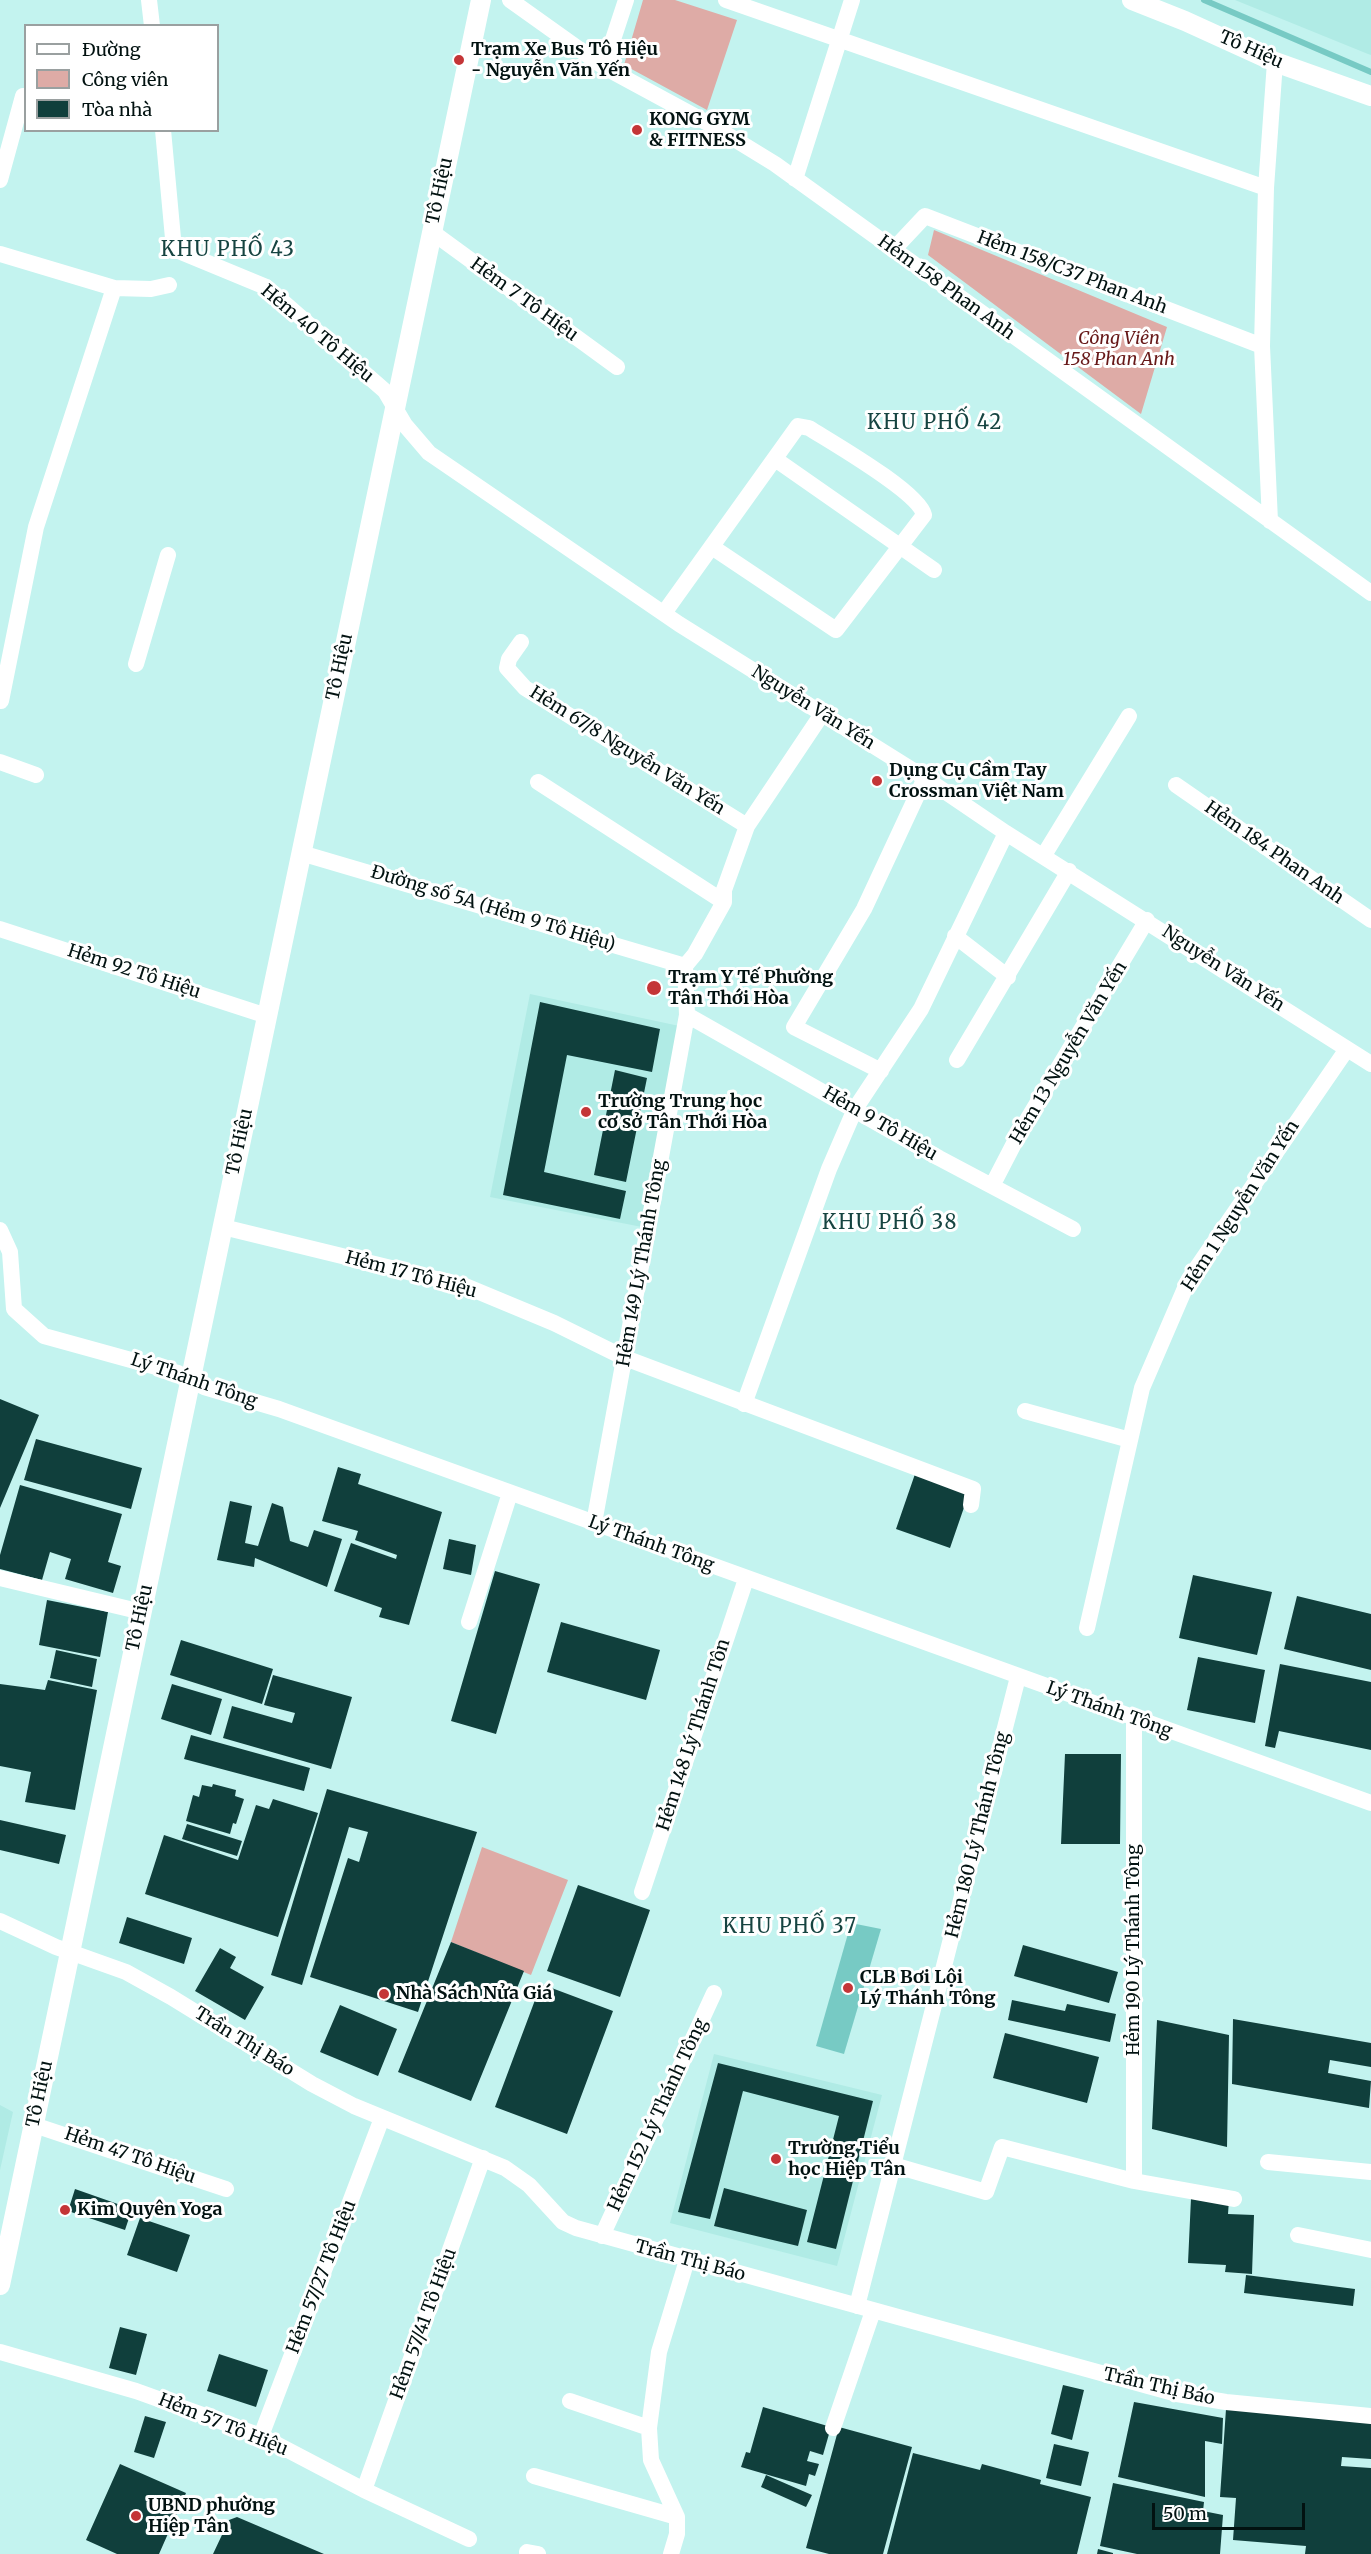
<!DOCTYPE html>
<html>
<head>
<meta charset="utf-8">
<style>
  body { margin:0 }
  #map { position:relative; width:1371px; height:2554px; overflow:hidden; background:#c3f3ef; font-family:Merriweather,serif }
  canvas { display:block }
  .legend { position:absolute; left:24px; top:24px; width:195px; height:108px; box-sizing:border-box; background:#fff; border:2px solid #9aa0a0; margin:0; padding:8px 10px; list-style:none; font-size:18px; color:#021211 }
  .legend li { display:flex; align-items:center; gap:12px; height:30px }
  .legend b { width:30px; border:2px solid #9aa0a0 }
  .scale { position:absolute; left:1152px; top:2503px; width:153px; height:27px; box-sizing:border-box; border:3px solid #021211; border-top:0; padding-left:8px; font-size:18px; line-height:21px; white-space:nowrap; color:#021211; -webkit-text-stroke:4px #fff; paint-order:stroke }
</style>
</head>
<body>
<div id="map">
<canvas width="1371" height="2554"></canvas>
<ul class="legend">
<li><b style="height:8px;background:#fff"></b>Đường</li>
<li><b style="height:16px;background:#deaba6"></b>Công viên</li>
<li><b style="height:16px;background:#103f3c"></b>Tòa nhà</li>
</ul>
<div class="scale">50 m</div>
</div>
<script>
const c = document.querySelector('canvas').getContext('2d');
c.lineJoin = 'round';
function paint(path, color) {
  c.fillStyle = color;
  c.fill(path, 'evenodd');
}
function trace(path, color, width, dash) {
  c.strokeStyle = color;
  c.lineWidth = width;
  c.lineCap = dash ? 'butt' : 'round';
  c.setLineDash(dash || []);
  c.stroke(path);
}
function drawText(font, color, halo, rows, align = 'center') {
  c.font = font + ' Merriweather,serif';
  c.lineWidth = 6;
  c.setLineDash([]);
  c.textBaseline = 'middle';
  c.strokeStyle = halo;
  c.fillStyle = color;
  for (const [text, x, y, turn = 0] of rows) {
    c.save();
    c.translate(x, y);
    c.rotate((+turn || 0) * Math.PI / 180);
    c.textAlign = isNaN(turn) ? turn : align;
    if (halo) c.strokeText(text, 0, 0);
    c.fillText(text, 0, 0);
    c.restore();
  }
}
const built = new Path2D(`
  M1235,0H1371V55L1368,54Z
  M530,994L684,1027L642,1227L490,1197Z
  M714,2054L882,2095L837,2266L670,2223Z
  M0,2105L13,2112L0,2170Z`);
const green = new Path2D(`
  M643,0H675L737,20L707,110L624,65Z
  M934,230L1167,327L1141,414L928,255Z
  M482,1847L568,1880L531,1975L451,1942Z`);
const water = new Path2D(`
  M851,1923L881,1929L844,2054L816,2046Z`);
const stream = new Path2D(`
  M1204,0L1371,72`);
const building = new Path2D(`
  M540,1002L660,1029L652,1072L567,1055L544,1172L626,1191L620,1219L503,1195Z
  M615,1070L647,1078L626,1182L594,1175Z
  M0,1399L39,1415L0,1508Z
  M36,1439L142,1468L131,1509L24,1480Z
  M338,1467L361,1474L358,1484L442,1512L409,1625L379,1617L382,1608L334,1591L351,1543L396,1559L397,1555L355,1540L358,1531L322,1521Z
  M915,1474L969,1493L950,1548L896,1529Z
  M20,1485L122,1514L108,1562L121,1566L113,1593L65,1579L71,1559L50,1552L42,1580L0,1569V1555Z
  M230,1501L252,1506L245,1543L258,1546L272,1503L283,1507L290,1541L308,1547L314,1530L342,1539L327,1587L255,1558L254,1567L217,1560Z
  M449,1539L476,1545L471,1575L443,1569Z
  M495,1571L540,1584L496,1734L451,1721Z
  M1193,1575L1272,1592L1257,1655L1179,1638Z
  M1297,1596L1371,1614V1670L1284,1649Z
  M47,1600L108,1612L100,1657L39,1645Z
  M561,1622L660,1650L646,1700L547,1672Z
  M181,1640L273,1669L262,1704L170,1675Z
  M56,1650L97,1659L92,1687L50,1678Z
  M1198,1657L1265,1670L1255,1723L1187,1710Z
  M1280,1664L1371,1682V1750L1279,1731L1275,1748L1265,1746Z
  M273,1675L352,1697L331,1769L223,1738L232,1706L292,1723L295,1713L264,1705Z
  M48,1680L97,1690L75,1810L25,1802L31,1772L0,1766V1684L45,1690Z
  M172,1684L222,1699L211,1735L161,1719Z
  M191,1735L310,1768L304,1791L184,1759Z
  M1065,1754H1121L1120,1844H1061Z
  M213,1784L236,1790L235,1796L244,1799L236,1824L233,1823L230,1834L186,1821L193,1795L199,1797L202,1785L212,1787Z
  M327,1789L477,1832L418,2012L310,1977L348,1858L359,1862L368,1832L349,1827L302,1985L271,1975Z
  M273,1799L318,1813L278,1937L145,1894L164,1835L238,1860L256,1805L269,1809Z
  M0,1820L66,1835L59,1864L0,1850Z
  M187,1824L242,1841L237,1856L182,1839Z
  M578,1885L650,1910L620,1997L547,1971Z
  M127,1917L192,1938L184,1964L119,1943Z
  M451,1942L524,1971L471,2101L398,2072Z
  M1023,1945L1118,1972L1109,2003L1014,1976Z
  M220,1948L236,1957L230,1968L264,1987L245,2020L195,1991Z
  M541,1984L613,2011L567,2134L495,2107Z
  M1012,2000L1065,2011L1067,2004L1116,2014L1110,2042L1008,2020Z
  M340,2005L397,2029L378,2076L320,2052Z
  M1233,2019L1371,2043V2067L1330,2060L1328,2073L1371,2081L1369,2108L1232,2084Z
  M1157,2020L1229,2035L1227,2147L1152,2129Z
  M1005,2033L1099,2057L1087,2103L993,2078Z
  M718,2063L873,2101L836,2249L807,2242L839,2116L743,2091L710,2219L678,2212Z
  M724,2188L807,2210L798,2246L714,2226Z
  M75,2189L132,2209L125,2230L68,2211Z
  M1191,2198L1229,2200L1228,2214L1254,2215L1252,2274L1225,2272L1226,2265L1188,2263Z
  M140,2218L190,2235L177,2272L127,2255Z
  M1246,2275L1355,2289L1353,2306L1244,2293Z
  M120,2327L147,2334L136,2375L109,2368Z
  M219,2354L268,2370L256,2407L207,2391Z
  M1063,2385L1084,2390L1072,2440L1051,2434Z
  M1134,2402L1223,2418L1222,2444L1205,2441V2497L1118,2477Z
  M763,2407L831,2427L823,2455L810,2451L807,2461L819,2464L815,2476L809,2474L806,2486L741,2467L746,2452L750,2453Z
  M1226,2409L1371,2420V2459L1342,2457L1341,2466L1371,2468V2554H1305L1306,2546L1233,2540L1236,2498L1220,2497Z
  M145,2416L166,2422L154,2458L134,2452Z
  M839,2427L912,2447L883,2554H829L806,2548Z
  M1054,2444L1089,2452L1081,2486L1046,2478Z
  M913,2453L980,2470L982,2464L1041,2480L1040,2484L1091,2497L1077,2554H887Z
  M120,2464L186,2493L159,2554H117L86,2540Z
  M766,2475L812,2495L806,2507L761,2487Z
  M1113,2483L1204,2502L1203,2511L1223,2515L1220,2554H1137L1100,2546Z
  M237,2517L324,2554H213L229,2520Z
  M1098,2549L1113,2553V2554H1097Z`);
const minor = new Path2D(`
  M149,0L152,26
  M510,0L604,67L713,126L775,164L1371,593
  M726,0L1266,188
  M604,67L626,0
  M163,130L174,249L266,287L385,391L405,425L429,453L679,624L925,778L1006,833L1371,1064
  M795,179L852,0
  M0,180L23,96
  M432,232L617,367
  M893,250L925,216L1262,346
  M0,254L114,288L151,289L169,285
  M775,459L934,570
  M1270,521L1262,346L1266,188L1275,62
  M664,613L798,426L809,428C831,442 919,492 924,515L836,630L712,547
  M521,642L509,659L507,668L525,688L747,826
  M136,664L168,555
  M1,701L36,527L114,288
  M0,762L36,775
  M538,782L724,902
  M1176,785L1371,920
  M301,853L685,966
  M1044,855L1129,716
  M0,929L267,1016
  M955,936L1008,977
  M685,966L695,954L724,902V890L747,826L822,714
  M687,1015L939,1158L1073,1229
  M957,1060L1069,871
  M881,1071L794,1027L864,909L925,778
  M992,1186L1021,1130L1147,920
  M223,1227L465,1286L554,1323L625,1358L973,1489L971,1505
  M0,1230L10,1252L14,1309L44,1336L178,1373L204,1387L279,1409L1371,1803
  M744,1404L829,1169L855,1109L921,1009L1006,833
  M1025,1411L1130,1440
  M594,1523L687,1015L685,966
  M0,1578L142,1612
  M469,1622L510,1493
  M1087,1628L1142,1388L1189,1279L1347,1049
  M1134,1719V2181
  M642,1892L746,1579
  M0,1921L56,1947L126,1972L171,1997L312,2084L354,2106L505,2168L529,2185L563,2222L576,2228L1177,2394L1226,2402L1371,2416
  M34,2125L226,2189
  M1268,2162L1371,2172
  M893,2165L986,2192L1002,2147L1134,2181L1234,2199
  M1298,2235L1371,2250
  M602,2236L714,1993
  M857,2306L1018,1677
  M0,2352L136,2391L261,2436L364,2490L469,2539
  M570,2401L649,2428
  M833,2428L873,2311
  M261,2436L382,2118
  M534,2476L677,2517
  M364,2490L483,2158
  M527,2552L538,2554
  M671,2554L677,2534V2517L651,2460L649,2428L659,2352L687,2260`);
const tertiary = new Path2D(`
  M1132,0L1185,21L1275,62L1371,96
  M0,2285L481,0`);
const markers = [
  [459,60,6,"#c43537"],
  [637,130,6,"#c43537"],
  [877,781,6,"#c43537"],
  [654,988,8,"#c43537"],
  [586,1112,6,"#c43537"],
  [848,1988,6,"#c43537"],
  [384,1994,6,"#c43537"],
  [776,2159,6,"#c43537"],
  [65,2210,6,"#c43537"],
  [136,2516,6,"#c43537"]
];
const poiNames = [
  ["Trạm Xe Bus Tô Hiệu",471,50],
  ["- Nguyễn Văn Yến",471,71],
  ["KONG GYM",649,120],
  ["& FITNESS",649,141],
  ["Dụng Cụ Cầm Tay",889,771],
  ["Crossman Việt Nam",889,792],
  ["Trạm Y Tế Phường",668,978],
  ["Tân Thới Hòa",668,999],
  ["Trường Trung học",598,1102],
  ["cơ sở Tân Thới Hòa",598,1123],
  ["CLB Bơi Lội",860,1978],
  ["Lý Thánh Tông",860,1999],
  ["Nhà Sách Nửa Giá",396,1994],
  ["Trường Tiểu",788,2149],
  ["học Hiệp Tân",788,2170],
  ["Kim Quyên Yoga",77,2210],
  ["UBND phường",148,2506],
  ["Hiệp Tân",148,2527]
];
const streetNames = [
  ["Tô Hiệu",1251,50,24],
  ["Tô Hiệu",440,191,-78],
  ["Hẻm 158/C37 Phan Anh",1072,273,21],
  ["Hẻm 158 Phan Anh",946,288,36],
  ["Hẻm 7 Tô Hiệu",524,300,36],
  ["Hẻm 40 Tô Hiệu",317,334,40],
  ["Tô Hiệu",340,667,-78],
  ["Nguyễn Văn Yến",813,708,32],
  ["Hẻm 67/8 Nguyễn Văn Yến",627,751,32],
  ["Hẻm 184 Phan Anh",1274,853,35],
  ["Đường số 5A (Hẻm 9 Tô Hiệu)",493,909,17],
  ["Nguyễn Văn Yến",1223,969,33],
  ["Hẻm 92 Tô Hiệu",134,972,18],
  ["Hẻm 13 Nguyễn Văn Yến",1069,1053,-59],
  ["Hẻm 9 Tô Hiệu",880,1124,30],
  ["Tô Hiệu",240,1142,-78],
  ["Hẻm 1 Nguyễn Văn Yến",1241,1206,-57],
  ["Hẻm 149 Lý Thánh Tông",642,1263,-80],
  ["Hẻm 17 Tô Hiệu",411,1275,15],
  ["Lý Thánh Tông",194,1381,19],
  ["Lý Thánh Tông",651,1544,20],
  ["Tô Hiệu",140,1618,-78],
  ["Lý Thánh Tông",1109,1710,20],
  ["Hẻm 148 Lý Thánh Tôn",694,1735,-72],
  ["Hẻm 180 Lý Thánh Tông",978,1835,-76],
  ["Hẻm 190 Lý Thánh Tông",1134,1950,-90],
  ["Trần Thị Báo",244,2042,32],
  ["Tô Hiệu",40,2094,-78],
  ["Hẻm 152 Lý Thánh Tông",658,2115,-65],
  ["Hẻm 47 Tô Hiệu",130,2156,19],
  ["Trần Thị Báo",690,2261,15],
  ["Hẻm 57/27 Tô Hiệu",322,2277,-69],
  ["Hẻm 57/41 Tô Hiệu",424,2324,-70],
  ["Trần Thị Báo",1159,2387,13],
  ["Hẻm 57 Tô Hiệu",223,2425,22]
];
const parkNames = [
  ["Công Viên",1119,339],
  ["158 Phan Anh",1119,360]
];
const neighbourhoodNames = [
  ["KHU PHỐ 43",228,250],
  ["KHU PHỐ 42",935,423],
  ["KHU PHỐ 38",890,1223],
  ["KHU PHỐ 37",790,1927]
];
paint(built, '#b0ebe5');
paint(green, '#deaba6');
paint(water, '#77cac4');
trace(stream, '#77cac4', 6);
paint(building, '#103f3c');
trace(minor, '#fff', 16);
trace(tertiary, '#fff', 20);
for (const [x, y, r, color] of markers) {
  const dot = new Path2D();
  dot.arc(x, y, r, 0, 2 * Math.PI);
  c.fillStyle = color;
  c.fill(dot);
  trace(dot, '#fff', 2);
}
drawText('bold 18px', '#021211', '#fff', poiNames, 'left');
drawText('18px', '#021211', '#fff', streetNames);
drawText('italic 18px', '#671818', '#fff', parkNames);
c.letterSpacing = '1.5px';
drawText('20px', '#164441', '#fff', neighbourhoodNames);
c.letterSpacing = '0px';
</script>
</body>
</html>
